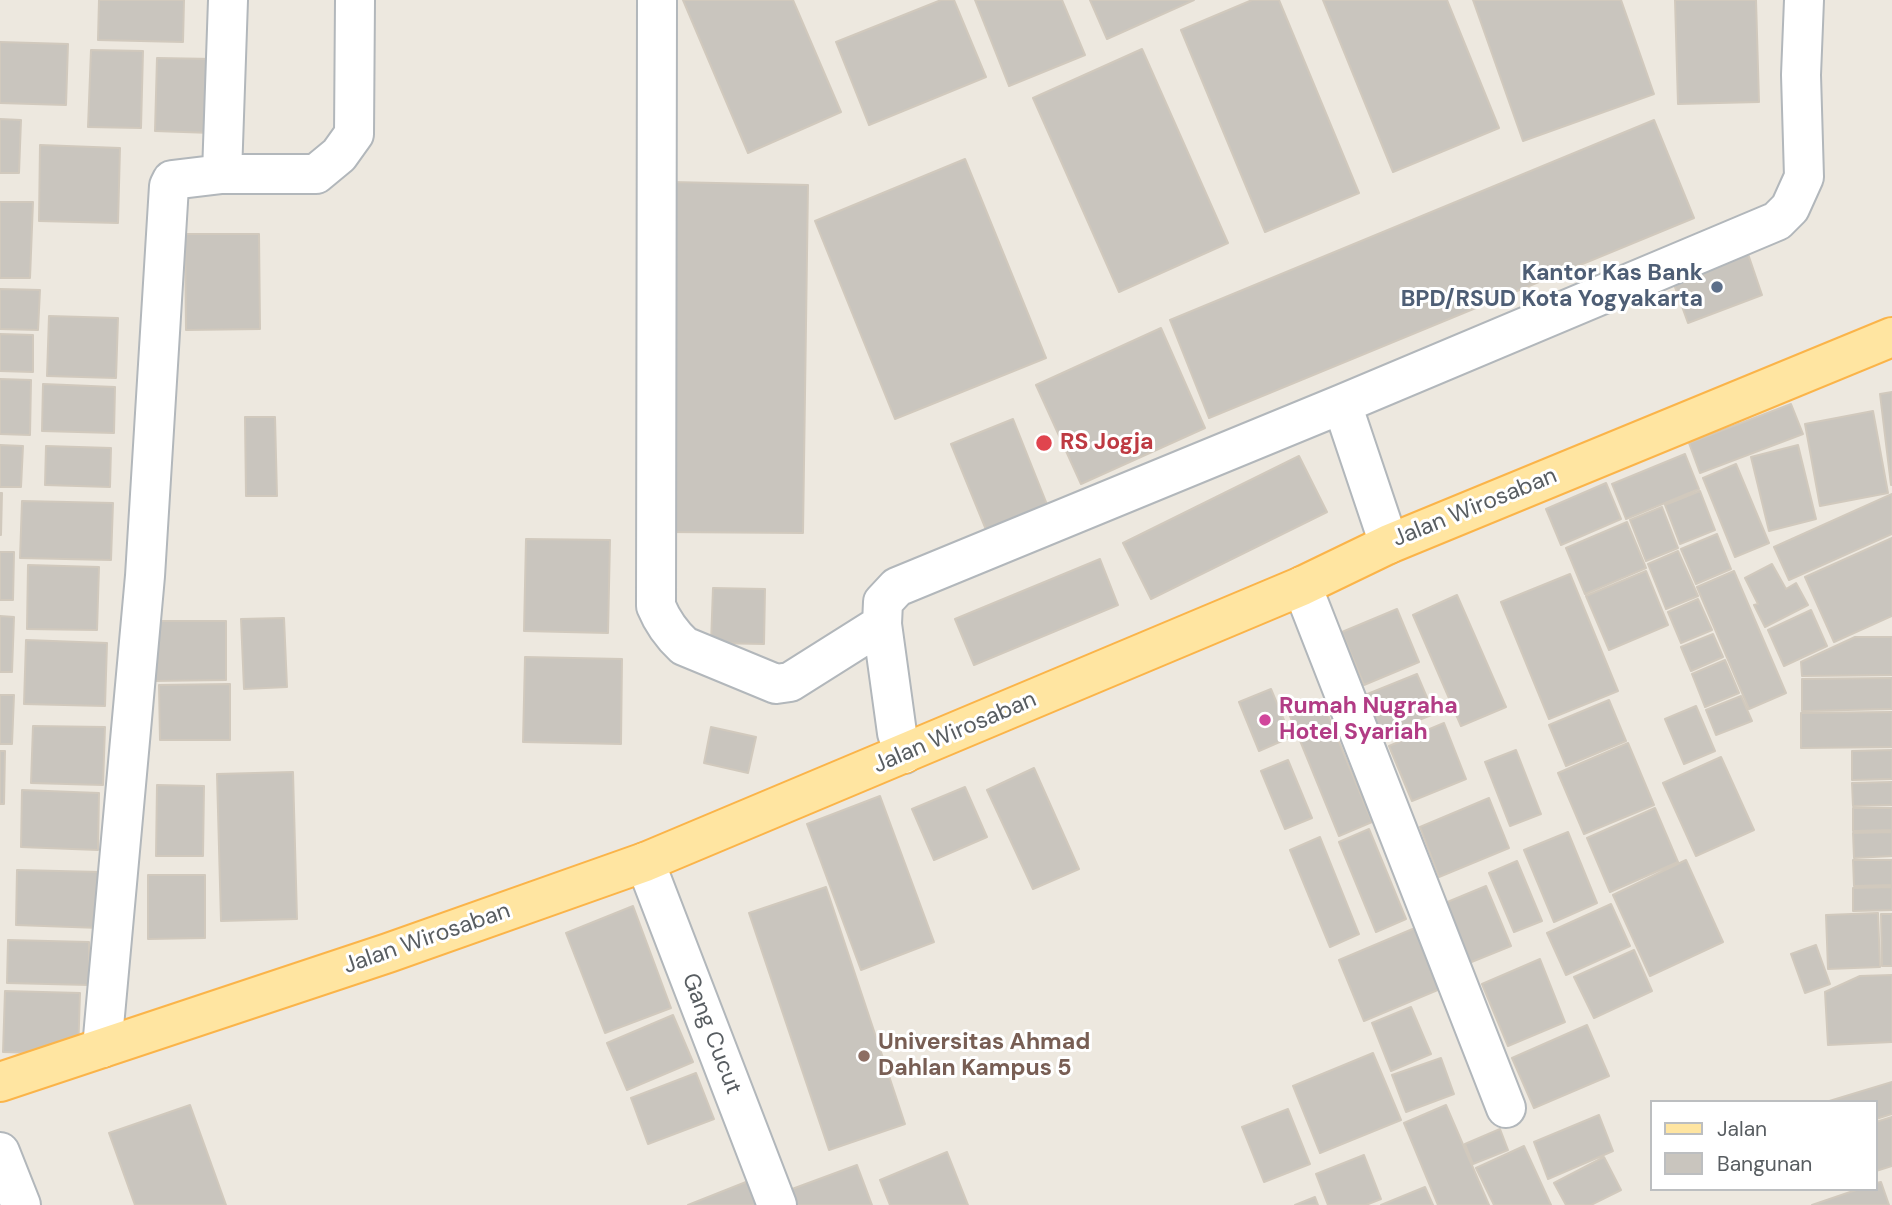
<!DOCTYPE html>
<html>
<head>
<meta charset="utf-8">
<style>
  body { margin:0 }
  #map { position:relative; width:1892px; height:1205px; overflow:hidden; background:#ede8df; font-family:"DM Sans",sans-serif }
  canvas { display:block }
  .legend { position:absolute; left:1650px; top:1100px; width:228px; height:91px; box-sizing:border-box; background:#fff; border:2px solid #bcbec0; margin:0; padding:9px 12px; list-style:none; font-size:21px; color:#585d61 }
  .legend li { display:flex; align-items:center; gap:14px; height:35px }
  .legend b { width:35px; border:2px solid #bcbec0 }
</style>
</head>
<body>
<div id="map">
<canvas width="1892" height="1205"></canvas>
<ul class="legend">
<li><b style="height:9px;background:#ffe5a1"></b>Jalan</li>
<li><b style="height:19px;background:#c9c5be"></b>Bangunan</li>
</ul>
</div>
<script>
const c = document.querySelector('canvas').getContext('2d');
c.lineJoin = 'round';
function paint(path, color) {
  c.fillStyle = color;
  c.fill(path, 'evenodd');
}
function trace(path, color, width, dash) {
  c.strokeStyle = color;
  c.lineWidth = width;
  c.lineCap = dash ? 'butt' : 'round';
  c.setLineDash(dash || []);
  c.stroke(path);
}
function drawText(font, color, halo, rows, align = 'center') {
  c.font = font + ' "DM Sans",sans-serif';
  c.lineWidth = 6;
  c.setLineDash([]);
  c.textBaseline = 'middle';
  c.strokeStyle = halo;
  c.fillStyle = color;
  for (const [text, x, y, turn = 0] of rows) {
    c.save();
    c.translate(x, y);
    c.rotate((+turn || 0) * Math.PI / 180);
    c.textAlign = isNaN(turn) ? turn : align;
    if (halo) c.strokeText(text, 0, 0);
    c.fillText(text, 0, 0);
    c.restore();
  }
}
const building = new Path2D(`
  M99,0H184L183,42L98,40Z
  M683,0H793L841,112L748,153Z
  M941,0H954L986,77L869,125L836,42Z
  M975,0H1062L1085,55L1009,86Z
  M1090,0H1194L1107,39Z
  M1252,0H1279L1359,193L1265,232L1181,30Z
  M1323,0H1447L1499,128L1393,172Z
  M1473,0H1621L1654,94L1523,141Z
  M1675,0H1756L1759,102L1678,104Z
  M0,42L68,44L66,105L0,103Z
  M1142,49L1228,243L1119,292L1033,98Z
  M91,50L143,51L141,128L88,127Z
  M157,58L214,59L212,133L155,131Z
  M0,119L21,120L19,173H0Z
  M1654,120L1694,218L1209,418L1170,320Z
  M40,145L120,148L118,223L39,221Z
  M965,159L1046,358L895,419L815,221Z
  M671,182L808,185L803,533L666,532Z
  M0,202H33L30,278H0Z
  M185,234H259L260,329L186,330Z
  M1747,251L1762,295L1688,323L1672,279Z
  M0,289L40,290L38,330L0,329Z
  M49,316L118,318L116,378L47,376Z
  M1161,328L1205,428L1081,484L1036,385Z
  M0,334L33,335V372L0,371Z
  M0,379L31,380L30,435L0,434Z
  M43,384L115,387L114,433L42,431Z
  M1892,392V485H1891L1880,394Z
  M1791,404L1803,434L1700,473L1689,443Z
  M1873,411L1888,493L1820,506L1805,424Z
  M245,417H275L277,496H246Z
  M1013,419L1050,512L989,537L951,444Z
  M0,445L23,446L21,487H0Z
  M1798,445L1816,519L1769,531L1751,457Z
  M46,446L111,448L110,487L45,485Z
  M1685,454L1699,489L1626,519L1612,484Z
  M1299,456L1327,512L1151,599L1123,543Z
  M1736,464L1769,543L1735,557L1703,478Z
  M1606,483L1621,519L1561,545L1546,509Z
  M1700,491L1715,530L1680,544L1665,505Z
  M0,493H2L1,535H0Z
  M1892,494V534L1789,580L1774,547Z
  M22,501L113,503L111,560L20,558Z
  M1662,507L1678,548L1646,561L1630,520Z
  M1627,522L1646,568L1585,594L1566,548Z
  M1717,534L1731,569L1696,584L1681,549Z
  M1892,538V616L1834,642L1805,577Z
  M526,539L610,540L608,633L524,631Z
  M1678,551L1698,596L1666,609L1648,564Z
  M0,552H14L13,600H0Z
  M1100,559L1118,605L974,665L955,619Z
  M1772,564L1786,589L1796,583L1808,605L1765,627L1754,605L1758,604L1745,578Z
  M28,565L99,567L97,630L27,629Z
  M1646,571L1668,625L1609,650L1586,596Z
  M1734,571L1786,693L1749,709L1697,587Z
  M1570,574L1618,691L1549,719L1501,602Z
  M713,588L765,589L764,644L711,643Z
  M1457,595L1506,707L1461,726L1413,615Z
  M1698,599L1712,630L1681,643L1668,612Z
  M1397,609L1419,662L1364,685L1342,632Z
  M1811,610L1827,646L1784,666L1768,630Z
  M0,616L14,617L12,672H0Z
  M284,618L287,687L244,689L241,619Z
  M151,621H226V680L152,681Z
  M1713,634L1723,657L1691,671L1681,647Z
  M1855,637H1892V675L1802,676L1801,662Z
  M26,640L107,643L105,706L24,704Z
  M525,657L622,659L621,744L523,742Z
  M1725,660L1739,693L1705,707L1692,674Z
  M1417,674L1434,714L1376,737L1360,697Z
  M1892,678V709L1802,711V679Z
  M230,684V740H160L159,685Z
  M1271,689L1291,737L1259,751L1239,702Z
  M0,695H14L12,744H0Z
  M1741,696L1752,721L1716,735L1706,710Z
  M1609,700L1626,741L1566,766L1549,725Z
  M1323,703L1372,822L1339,836L1290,716Z
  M1696,706L1715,751L1684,764L1665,719Z
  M1892,712V747L1801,748V713Z
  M1444,723L1466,779L1412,801L1389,746Z
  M33,726L105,727L103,785L31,783Z
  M711,727L756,737L748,773L704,763Z
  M1628,743L1654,805L1584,834L1558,773Z
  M1516,750L1541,814L1510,826L1485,762Z
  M1892,750V779L1852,780V751Z
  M0,751H5L4,804H0Z
  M1721,757L1754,830L1696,856L1663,783Z
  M1288,760L1312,818L1285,829L1261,771Z
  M1034,768L1079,869L1033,889L987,790Z
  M293,772L297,919L221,921L217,774Z
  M1892,782V805L1853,806L1852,783Z
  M157,785L204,786L203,856H156Z
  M965,787L987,837L934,860L912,809Z
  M22,790L99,793L98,850L21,847Z
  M880,796L934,942L861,970L807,824Z
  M1489,798L1509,848L1439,877L1420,827Z
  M1655,808L1678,862L1610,892L1587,838Z
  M1853,808H1892V830L1853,831Z
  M1369,829L1406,919L1376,932L1339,842Z
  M1568,832L1597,903L1554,922L1524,850Z
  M1892,832V856L1854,858L1853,833Z
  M1320,837L1359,934L1330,947L1290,850Z
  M1686,860L1723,942L1650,976L1613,895Z
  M1853,860H1892V885L1854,886Z
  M1517,861L1542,921L1514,932L1489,873Z
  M17,870L101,872L100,928L16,925Z
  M148,875H205V938L148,939Z
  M1486,886L1511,946L1469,963L1445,903Z
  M826,887L905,1124L829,1150L749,913Z
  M1892,887V910L1853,911V888Z
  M1611,904L1630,946L1566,975L1547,933Z
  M633,906L671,1008L605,1033L566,933Z
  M1878,913L1880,967L1828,969L1826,915Z
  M1881,914H1892V966H1882Z
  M1415,928L1440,989L1364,1021L1339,960Z
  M8,940L89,942V985L7,983Z
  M1816,945L1830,984L1805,993L1791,954Z
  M1634,950L1652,991L1594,1018L1574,977Z
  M1540,959L1565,1022L1508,1046L1482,984Z
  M1892,975V1042L1828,1045L1825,992L1860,976Z
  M5,991L80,993L78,1054L3,1052Z
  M1411,1007L1431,1054L1391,1071L1372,1023Z
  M673,1015L693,1062L627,1090L607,1043Z
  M1587,1025L1609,1076L1534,1108L1512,1058Z
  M1373,1053L1401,1120L1320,1153L1293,1086Z
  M1441,1058L1454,1094L1406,1112L1392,1075Z
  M696,1073L714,1119L648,1144L631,1098Z
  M1892,1082V1114L1876,1119V1102H1826Z
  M190,1105L226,1205H135L109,1133Z
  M1446,1105L1489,1205H1438L1404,1123Z
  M1288,1109L1310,1164L1264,1182L1242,1127Z
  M1599,1115L1613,1151L1548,1179L1534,1142Z
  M1892,1117V1166L1876,1171V1122Z
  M1500,1129L1508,1150L1473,1164L1465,1144Z
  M1524,1146L1551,1205H1494L1476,1168Z
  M947,1152L968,1205H890L880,1180Z
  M1364,1155L1381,1199L1366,1205H1328L1316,1174Z
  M1604,1157L1621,1190L1591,1205H1566L1554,1183Z
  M857,1165L872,1205H789L784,1192Z
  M751,1180L761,1205H688Z
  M1881,1182L1889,1205H1812L1859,1189H1876V1183Z
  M1425,1187L1433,1205H1381Z
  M1315,1197L1318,1205H1295Z`);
const minor = new Path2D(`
  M657,0L656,606C663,623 671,634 684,646L776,684L790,682L882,624
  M222,174L228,0
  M1342,404L1389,544
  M1302,586L1506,1108
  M904,754L897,733L882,624L883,602L897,587L1342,404L1777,221L1790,208L1804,177L1801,75L1804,0
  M645,862L777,1205
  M102,1048L145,576L169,186L172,180L222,174H316L339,155L354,134L355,0
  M0,1152L21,1205`);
const major = new Path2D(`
  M0,1082L388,953L645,862L1302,586L1389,544L1892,337`);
const markers = [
  [1717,287,7,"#5c6f8a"],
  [1044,443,9,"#e0444e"],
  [1265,720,7,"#d1479c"],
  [864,1056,7,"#8d6e63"]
];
const serviceNames = [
  ["Kantor Kas Bank",1703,274],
  ["BPD/RSUD Kota Yogyakarta",1703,300]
];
const healthNames = [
  ["RS Jogja",1060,443]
];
const streetNames = [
  ["Jalan Wirosaban",1475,508,-22],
  ["Jalan Wirosaban",955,733,-23],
  ["Jalan Wirosaban",427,939,-19],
  ["Gang Cucut",711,1034,69]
];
const hotelNames = [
  ["Rumah Nugraha",1279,707],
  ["Hotel Syariah",1279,733]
];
const educationNames = [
  ["Universitas Ahmad",878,1043],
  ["Dahlan Kampus 5",878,1069]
];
paint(building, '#c9c5be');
trace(building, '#d1c9bd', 2);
trace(minor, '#b2b7bb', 42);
trace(major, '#fbb449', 42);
trace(minor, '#fff', 38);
trace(major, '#ffe5a1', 38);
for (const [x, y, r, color] of markers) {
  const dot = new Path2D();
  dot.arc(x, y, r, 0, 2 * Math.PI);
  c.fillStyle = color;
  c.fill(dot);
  trace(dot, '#fff', 2.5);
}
drawText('bold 23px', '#4e5e75', '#fff', serviceNames, 'right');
drawText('bold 23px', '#be3a42', '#fff', healthNames, 'left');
drawText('23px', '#585d61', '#fff', streetNames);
drawText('bold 23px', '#b23c85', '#fff', hotelNames, 'left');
drawText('bold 23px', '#785e54', '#fff', educationNames, 'left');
</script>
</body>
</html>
